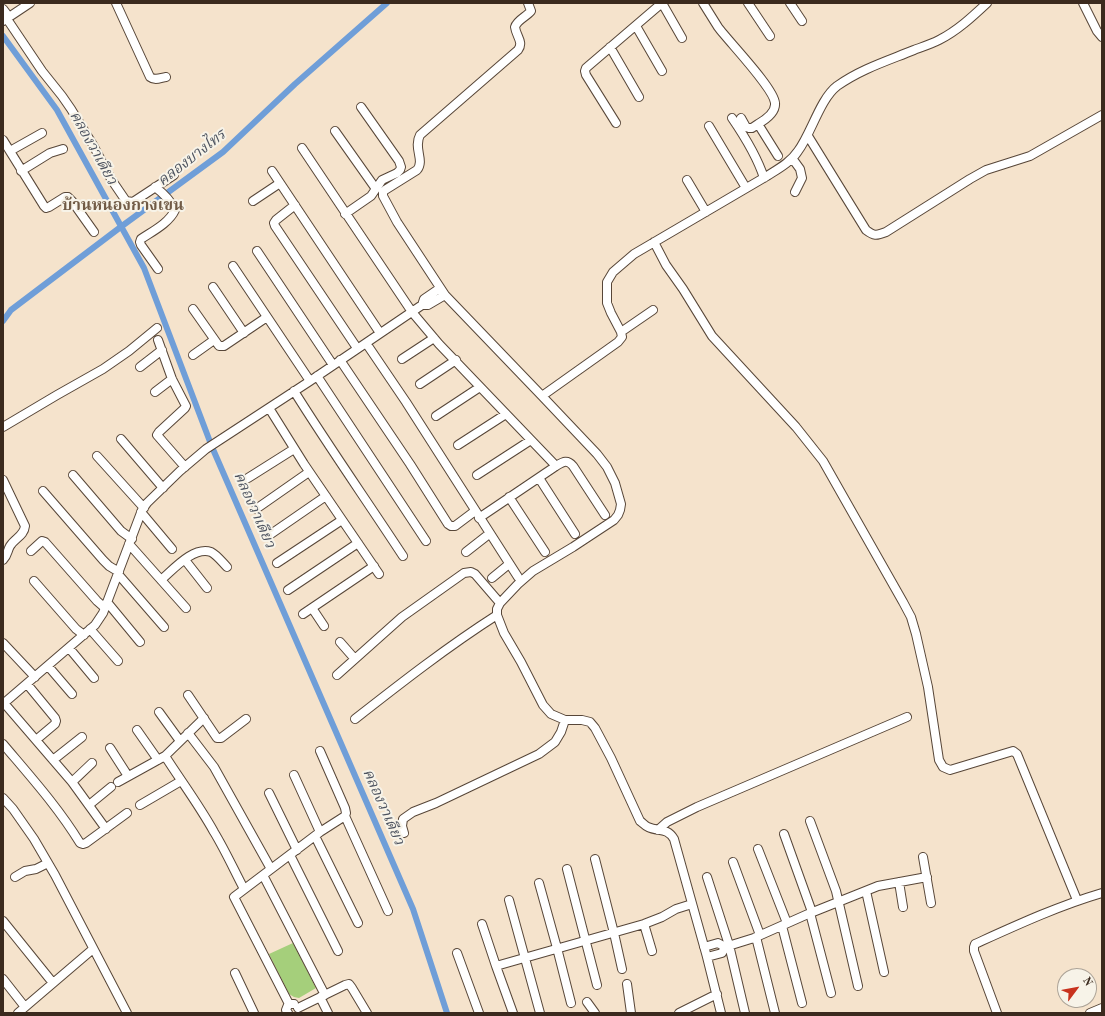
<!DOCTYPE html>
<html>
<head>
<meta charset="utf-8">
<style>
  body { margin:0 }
  #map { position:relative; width:1105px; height:1016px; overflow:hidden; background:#f5e3cc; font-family:"Old Standard TT",serif }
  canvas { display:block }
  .frame { position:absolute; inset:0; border:4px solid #3b2a1e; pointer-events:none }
  .north { position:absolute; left:1057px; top:968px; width:40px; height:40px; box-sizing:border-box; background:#f7f3e8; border:1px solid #aca397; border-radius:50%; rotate:58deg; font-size:11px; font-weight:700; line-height:16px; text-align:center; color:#3b2a1e }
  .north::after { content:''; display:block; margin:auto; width:14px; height:18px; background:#c8321e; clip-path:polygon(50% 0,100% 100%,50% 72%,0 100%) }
</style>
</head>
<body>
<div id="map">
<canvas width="1105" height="1016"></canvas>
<div class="frame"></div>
<div class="north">N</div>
</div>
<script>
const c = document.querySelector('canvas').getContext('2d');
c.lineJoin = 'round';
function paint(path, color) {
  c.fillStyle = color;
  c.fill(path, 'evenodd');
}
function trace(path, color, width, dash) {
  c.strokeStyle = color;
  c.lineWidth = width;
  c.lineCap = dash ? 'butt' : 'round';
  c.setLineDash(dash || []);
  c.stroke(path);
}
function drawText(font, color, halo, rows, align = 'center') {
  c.font = font + ' "Old Standard TT","Noto Serif Thai",serif';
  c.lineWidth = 4;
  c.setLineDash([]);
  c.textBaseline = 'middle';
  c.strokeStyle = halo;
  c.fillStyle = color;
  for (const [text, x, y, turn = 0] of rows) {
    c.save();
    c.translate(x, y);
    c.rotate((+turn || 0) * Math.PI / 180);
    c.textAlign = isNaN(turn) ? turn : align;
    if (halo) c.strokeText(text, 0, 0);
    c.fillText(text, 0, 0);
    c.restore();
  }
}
const green = new Path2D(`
  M293,943L316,988L299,998L294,997L289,994L269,954Z`);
const canal = new Path2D(`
  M3,36L57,110L144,268L212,447L413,909L447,1013
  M3,321L11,310L122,226L223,152L295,84L387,3`);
const minor = new Path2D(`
  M116,3L150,77C155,81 160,78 166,77
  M528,3L531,11C526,17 517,20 515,27C516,36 524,42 518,50L420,135C413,148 425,160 417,170L385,190L383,192V196L397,222L445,295L542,396L597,454L607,467L615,483L621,504L620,510L618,515L614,520L573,547L533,571L518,584L500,603L497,609V615L504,633L521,662L543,705L551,714L565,720H582L590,722L595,728L611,758L640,821C643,823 645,826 648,827C658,832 667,827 674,839L707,957L721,1013
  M662,3L682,38
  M703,3C708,11 713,19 718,27C729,42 774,88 775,103C776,112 765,120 758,124L778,156
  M748,3L770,36
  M790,3L802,21
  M1083,3L1097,31L1102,37
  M3,9L9,17
  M7,19L42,71L62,96L71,109L93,145L111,179L126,201L133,202L174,175
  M3,21L30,3
  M636,26L662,71
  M610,47L639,97
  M732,118C745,137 757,156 764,178
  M741,118L746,127L749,128H752L758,124
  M616,123L586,75L585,71L586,68L662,3
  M709,126L746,188
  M335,131L376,189
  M808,136L866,230C874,236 876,236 886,232L970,179L986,170L1030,156L1102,115
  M3,140L44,206L46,208L49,207L65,197H68L72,201L94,232
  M302,148L412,312L439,344L556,466
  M10,151L42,133
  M792,158L800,169L802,178L795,192
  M21,171L50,153L63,149
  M272,171L380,333
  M687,180L706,212
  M155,187C163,193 171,201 175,210C169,223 153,231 141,239L140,242L141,245L158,269
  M253,201L280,183
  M295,205L276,220L274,223L275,226L357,348
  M345,214L371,196L382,180L397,173L400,170L401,167L399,161L361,107
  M654,242L666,265L683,289L712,336L796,427L823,461L903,602L911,617L916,634L928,687L939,760L943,767L950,770L1013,751L1017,754L1077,900
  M257,251L333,365
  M233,266L310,381
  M213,287L244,333
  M422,305L424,299L440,288
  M193,309L219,346H224L267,317
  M621,332L653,310
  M158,340L172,379L186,406L185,408L159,432L157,435L185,467
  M366,343L406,402L518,577
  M193,355L214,340
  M402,359L434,338
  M340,360L410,464L448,524L451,526H455L475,511
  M140,367L162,350
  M317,376L426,541
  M420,384L456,360
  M294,391C329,447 367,501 403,556
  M155,392L172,379
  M542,396L618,342L622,337L621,332L611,313L607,303V282L613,272L634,254L767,176C778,169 791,162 798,151C811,134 820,99 837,86C861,69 887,61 914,50C922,47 931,44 939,40C957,31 972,17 987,3
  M269,408L304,464L379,574
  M436,416L480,387
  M3,427L57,395L103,369L129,351L157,328
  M121,439L163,488
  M458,445L506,414
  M97,456L144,508
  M73,475L121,531L132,539
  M477,475L531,440
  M248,478L294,449
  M539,478L575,534
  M3,480L25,526C24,536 15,538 10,546C7,551 8,555 3,560
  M43,491L103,560L109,566L119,572
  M509,497L545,552
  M256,509L309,472
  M141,512L172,549
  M479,518L556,466C563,462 567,459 573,466L605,515
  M268,536L326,496
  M129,544L186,608
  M31,551L42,541L45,542L97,601L105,608
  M466,552L489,534
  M185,560L207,588
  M277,563L342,520
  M118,574L164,627
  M492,578L509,564
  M161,580C173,570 193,546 211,552C217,555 222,562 227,567
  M34,581L76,629L84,635
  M288,590L358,543
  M107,602L140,642
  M312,608L324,626
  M303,614L374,566
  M90,629L118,661
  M340,642L354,658
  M3,643L35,677
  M69,648L94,678
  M48,666L72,694
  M337,675L402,617L464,573L471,572L475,574L500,603
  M27,684L55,718L56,721L55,724L36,740
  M188,695L217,738H221L246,719
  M4,703L72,782L106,829
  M3,704L95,625L103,613L142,510L147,503L180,471L206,449L310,381L422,305H428L445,295
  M159,712L180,741
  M355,719C401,683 447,647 497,615
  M137,730L158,760
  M188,733L214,767L271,869
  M3,744C30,776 58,807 80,843L83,844L86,843L127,813
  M110,748L128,776
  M320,751L345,808L346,813L345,816L388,911
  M165,756C181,781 199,805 214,832C225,850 234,870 244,889
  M53,760L82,737
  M294,775L320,832
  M72,782L92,763
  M118,782L165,756L204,718
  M269,793L297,850
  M3,798L13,809L34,839L55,875L127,1013
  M89,805L111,787
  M140,805L181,781
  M810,821L836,891L858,986
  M658,830L667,822L697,807L907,717
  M404,833L402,826L403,819L413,812L436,803L539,754L555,742L561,732L565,720
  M784,834L812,912
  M315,836L358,923
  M758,849L787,923
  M290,855L338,951
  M923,857L931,903
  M595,859L614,933L622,969
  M733,862L760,935
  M567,869L597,985
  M263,875L325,995
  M15,877L25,871L36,869L48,863
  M707,877L729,945L745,1013
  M899,882L903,907
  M539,883L557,948L571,1003
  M866,891L884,972
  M509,900L540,1013
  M810,913L831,993
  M3,921L53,983
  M482,924L496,966L513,1013
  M644,924L652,951
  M782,926L802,1003
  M756,937L775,1013
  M704,947L718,943L725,947L754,938L808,914L878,886L927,877
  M457,953L479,1013
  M707,957L722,953L725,947
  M496,966L644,924L662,917L676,909L692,904
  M235,973L254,1013
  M3,979L25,1007
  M627,984L631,1013
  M320,997L328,1013
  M587,1002L595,1013
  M289,1004L234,897L320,832L345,816
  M298,1008L345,985L349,984L352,988L367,1013
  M18,1013L93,949
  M288,1013L286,1010L288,1005L291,1004H294
  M679,1013L717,994
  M997,1013L974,951V947L975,944C1017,925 1058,906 1102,893
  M1090,1013L1102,1008`);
const waterNames = [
  ["คลองวาเดียว",93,148,61],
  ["คลองบางไทร",192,158,-38],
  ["คลองวาเดียว",254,510,66],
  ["คลองวาเดียว",383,807,66]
];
const quarterNames = [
  ["บ้านหนองกางเขน",123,206]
];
paint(green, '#a5cf7b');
trace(canal, '#6f9ed8', 6);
trace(minor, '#574638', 10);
trace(minor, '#fff', 8);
drawText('italic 15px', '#4d535f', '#f7f3e8', waterNames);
drawText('bold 16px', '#715b46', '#f7f3e8', quarterNames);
</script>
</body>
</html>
